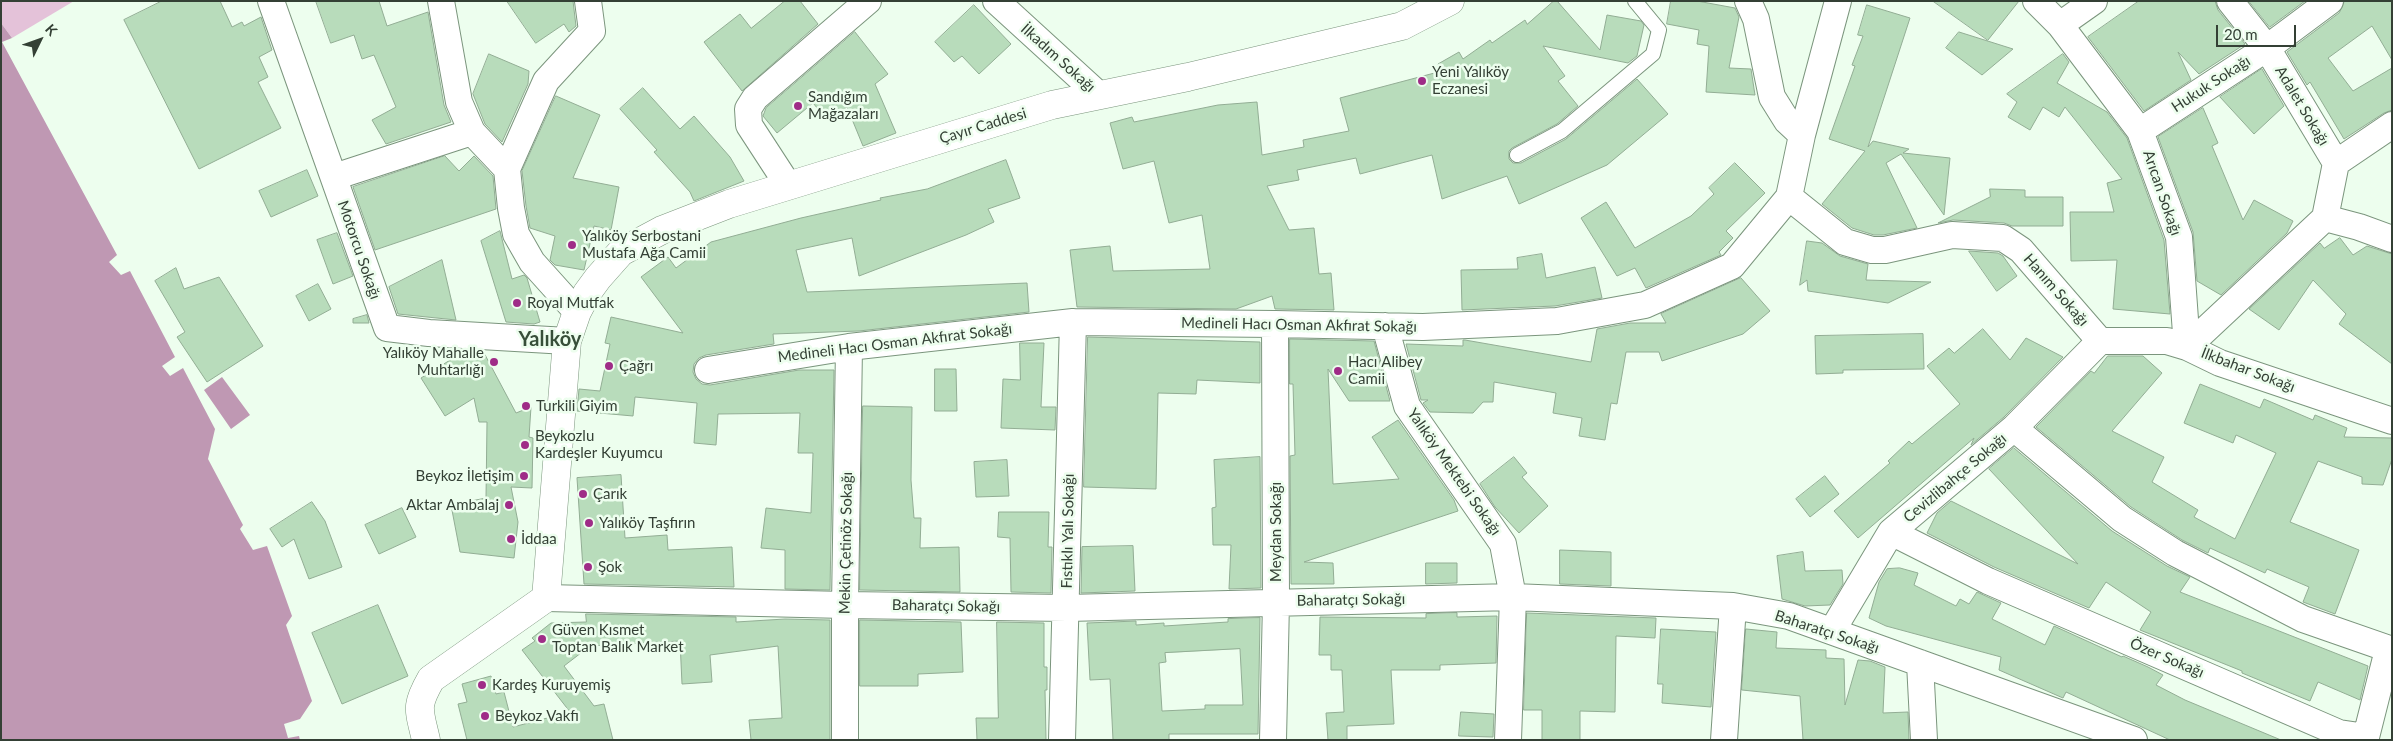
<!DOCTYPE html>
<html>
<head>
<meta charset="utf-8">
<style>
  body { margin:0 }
  #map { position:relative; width:2393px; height:741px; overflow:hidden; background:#edfeee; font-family:Lato,sans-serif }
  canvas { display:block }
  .frame { position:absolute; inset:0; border:2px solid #344035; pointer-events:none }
  .north { position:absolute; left:15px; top:15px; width:50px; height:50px; -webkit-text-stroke:4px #edfeee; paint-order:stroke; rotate:48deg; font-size:14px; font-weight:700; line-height:20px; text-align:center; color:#344035 }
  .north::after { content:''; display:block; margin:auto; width:18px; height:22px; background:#344035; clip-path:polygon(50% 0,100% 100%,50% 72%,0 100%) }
  .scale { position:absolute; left:2216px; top:25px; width:80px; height:22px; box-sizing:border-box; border:2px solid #344035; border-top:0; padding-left:6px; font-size:15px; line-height:18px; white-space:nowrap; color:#344035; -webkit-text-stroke:4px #edfeee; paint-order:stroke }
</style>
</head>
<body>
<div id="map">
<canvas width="2393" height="741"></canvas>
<div class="frame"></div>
<div class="north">K</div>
<div class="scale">20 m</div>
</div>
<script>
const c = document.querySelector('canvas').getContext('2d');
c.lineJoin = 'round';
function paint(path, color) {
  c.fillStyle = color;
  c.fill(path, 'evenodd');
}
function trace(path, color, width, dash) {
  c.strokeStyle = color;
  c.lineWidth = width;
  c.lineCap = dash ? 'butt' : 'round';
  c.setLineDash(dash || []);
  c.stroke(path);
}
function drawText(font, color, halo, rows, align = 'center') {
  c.font = font + ' Lato,sans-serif';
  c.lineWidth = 5;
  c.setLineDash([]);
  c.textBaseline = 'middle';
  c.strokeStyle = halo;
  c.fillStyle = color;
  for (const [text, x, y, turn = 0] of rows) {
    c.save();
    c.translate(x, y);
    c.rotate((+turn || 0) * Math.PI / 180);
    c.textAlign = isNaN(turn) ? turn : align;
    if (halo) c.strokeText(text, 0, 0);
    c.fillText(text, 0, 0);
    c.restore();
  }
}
const green = new Path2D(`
  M1,1H74L12,38L1,23Z`);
const water = new Path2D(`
  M1,23L12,38L2,42L117,255L109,262L121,275L130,271L175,357L162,366L170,376L183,368L215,429L208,459L243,525L240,529L253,550L267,546L292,616L286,625L312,701L300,719L284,724L288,738L299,736L300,740H1Z
  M222,377L250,415L231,429L204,390Z`);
const building = new Path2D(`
  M162,1H220L232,27L242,22L244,26L261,17L272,50L259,57L268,77L258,82L281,128L199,169L124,20Z
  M316,1H379L387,26L428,12L444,105L451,122L386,144L372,120L396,107L374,55L362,59L354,35L331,43Z
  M507,1H573L576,26L569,32L564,24L536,43Z
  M785,1H800L818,24L742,91L704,42L740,14L751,28Z
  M1554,1H1557L1600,50L1607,15L1641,21L1644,25L1637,56L1628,63L1543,46L1565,76L1558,81L1578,106L1557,124L1512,148L1509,151V159L1513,163H1521L1566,139L1637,79L1668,114L1607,165L1519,204L1507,176L1442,199L1432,155L1360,174L1356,158L1297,170L1299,180L1267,186L1289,230L1314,228L1319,274L1331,273L1334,310L1275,309L1272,296L1236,309L1077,307L1070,250L1110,246L1113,271L1210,269L1202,215L1169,223L1154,161L1123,169L1110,123L1132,117L1134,122L1218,105L1257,102L1262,155L1304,147L1303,140L1349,131L1340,98L1442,71L1438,64L1459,52L1463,59L1490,40L1492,43L1525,20L1527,24Z
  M1671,1H1697L1735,8L1739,17L1729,68L1751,69L1755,95L1706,92L1709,46L1697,44L1699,30L1667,24Z
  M1933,1H2019L1988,40Z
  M2139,1H2215L2218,10L2245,44L2199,74L2178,52L2191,80L2144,111L2088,37Z
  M2249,1H2305L2270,27Z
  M2345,1H2392V60L2372,26L2328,58L2353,91L2392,68V110L2384,113L2344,139L2310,82L2307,85L2287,52L2339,13Z
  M974,5L1011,44L979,74L962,56L954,62L935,42Z
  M1867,5L1910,18L1868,147L1873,141L1909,149L1903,153L1950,158L1944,215L1901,154L1886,163L1917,228L1883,235H1874L1852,228L1822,204L1865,151L1829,139L1855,66L1852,65L1863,36L1858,35Z
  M855,32L888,74L875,84L896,133L863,146L847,107L828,121L813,103L777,133L763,116L766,108Z
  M1959,32L2013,49L1982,75L1946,48Z
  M489,54L529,71L528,84L502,142L485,124L473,94Z
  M2063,54L2069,62L2057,83L2107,112L2127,138L2164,240L2170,314L2113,309L2117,260L2071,261L2070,212H2114L2107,183L2122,179L2065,107L2059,117L2043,107L2030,130L2008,117L2017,102L2007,94Z
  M2262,69L2284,106L2254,134L2220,97Z
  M643,88L680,129L694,116L730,157L744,181L694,201L690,192L654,152L657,150L620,109Z
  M556,96L600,115L573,178L619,187L611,230L594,226L584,270L555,265L550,260L555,236L530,228L526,206L522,171Z
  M2203,108L2218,143L2212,146L2243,220L2254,200L2293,221L2287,233L2221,295L2197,281L2193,232L2158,137Z
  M445,156L459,171L474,156L493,176L496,209L375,250L353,187Z
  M1006,160L1020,198L988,209L994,222L966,235L859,276L852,238L796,250L807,292L1027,283L1029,312L859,331L773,334L774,344L706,355L699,358L694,364L693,372L696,379L702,384L710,385L799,370H834L830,590L785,589V550L761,548L766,508L811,513L813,453H798L800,413L718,414L716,445L694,443L697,403L635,397L633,416L577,411L579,389L600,391L610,344L605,343L611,317L683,333L641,277L668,257L676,268L711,242L801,218L881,200L880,198L927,189Z
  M1735,163L1765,193L1726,231L1733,238L1719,252L1721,255L1646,288L1635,268L1617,276L1581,218L1606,202L1635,248L1691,216L1714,194L1709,188Z
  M307,170L318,196L271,217L259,191Z
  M1990,189L2025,190V197H2063V226H2012L2004,223L1953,220L1938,223L1990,197Z
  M500,231L512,279L524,275L527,278L540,322L534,324L506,322L481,241Z
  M337,233L353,276L333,284L317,240Z
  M2340,238L2353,255L2367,246L2392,254V364L2339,324L2346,314L2313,280L2279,330L2249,309L2320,243L2324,248Z
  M1807,241L1822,243L1840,256L1868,264L1866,280L1931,282L1888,303L1808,291L1807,280L1800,285Z
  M1969,251L1998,253L2003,256L2017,276L1997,291Z
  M1542,254L1546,278L1595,267L1602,298L1555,306L1462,310L1461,270L1518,269L1517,258Z
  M442,260L456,320L398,314L389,287Z
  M176,268L184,289L219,277L263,346L207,382L177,337L185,332L155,281Z
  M1741,278L1770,311L1743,334L1662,361L1659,352H1626L1617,404L1611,403L1605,440L1579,436L1582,418L1553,413L1556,393L1494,382L1493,402H1483L1473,413L1430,412L1423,403L1428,400H1421L1406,344L1463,346V340H1465L1591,362L1597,329L1630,323H1666L1661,314Z
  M318,284L331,309L309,321L296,296Z
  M367,315L369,323H353V319Z
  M1983,329L2010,360L2026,338L2063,357L2004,417L1971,445L1974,438L1858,538L1834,511L1890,463L1888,461L1909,441L1912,444L1960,404L1927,366L1949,348L1954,353Z
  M1923,334L1924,369L1843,370V373L1816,374L1815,336Z
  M1088,337L1260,342V383L1197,380L1196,394L1158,393L1156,489L1084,487Z
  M1290,339L1374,341L1390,401H1349L1328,369L1333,484L1399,479L1372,437L1398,420L1454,500L1458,511L1304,562L1333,563L1334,584H1291L1290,456L1295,455L1293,384H1290Z
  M1020,343H1044L1041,407H1056L1055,430L1001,428L1003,379L1020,380Z
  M483,351L516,413L531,407L529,437L533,438L532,488L511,487L518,522L514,558L460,552L451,505L486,498L487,422H479L474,398L445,416L421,378L460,354Z
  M2108,356H2143L2162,373L2112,431L2164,457L2152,482L2198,510L2194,517L2235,539L2276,453L2236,435L2233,443L2184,423L2200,384L2260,408L2264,399L2313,420L2315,415L2347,428L2344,437L2392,438V459L2383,485L2362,484V477L2318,461L2290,522L2359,550L2335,614L2303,602L2309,587L2267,569L2265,573L2210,548L2208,553L2182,540L2131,507L2036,427L2091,371L2094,373Z
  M935,369H956L957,411H935Z
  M863,406L912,407L911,480L914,518H921L920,548L959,547L960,592L860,590Z
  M2014,448L2112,531L2167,566L2190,577L2180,592L2368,666L2360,700L2318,682L2310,701L2242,673V671L2140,630L2151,612L2106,582L2089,608L1994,567L1927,533L1937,513L1951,501L2078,564L1989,469Z
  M1260,457L1261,588L1229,589L1231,545H1213L1212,508L1216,507L1214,460Z
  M1514,457L1527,473L1522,477L1548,506L1519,533L1495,507L1480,484Z
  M1007,460L1009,496L976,497L974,462Z
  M621,475L625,538L667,535L668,550L732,547L734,587L584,584L577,478Z
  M1825,476L1839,494L1810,517L1796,499Z
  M312,502L325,521L342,567L309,579L294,539L282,547L270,529Z
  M402,508L416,537L379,554L365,525Z
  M999,512H1049L1048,547H1052L1051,593L1011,592L1010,538L998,537Z
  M1133,546L1135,591L1081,593L1082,547Z
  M1560,550L1611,552V586L1560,584Z
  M1803,552L1805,571L1842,570L1843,584L1830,605L1805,606L1782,599L1777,556Z
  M1426,563H1457V583L1426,584Z
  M1900,568L1918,573L1914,585L1956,606L1960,599L1969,604L1977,592L2001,603L1992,619L2045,645L2054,626L2122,657L2123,656L2148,667L2163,675L2156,685L2185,700L2281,740H2170L2066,692L2063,698L1999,670L2001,657L1886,626L1869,618L1879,582L1887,569Z
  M378,605L408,676L342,704L312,633Z
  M1457,613V617L1497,616L1496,663L1440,665V670H1391L1394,724L1347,726V740H1328L1326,713L1344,712L1342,670H1331V655H1319L1320,617L1426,618V614Z
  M1527,613L1656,618L1655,638L1616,636L1615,712L1580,711V740H1542V710H1524Z
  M586,614L736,617V622L785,619L830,620V740H751L749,720L782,718L778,646L710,655L712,682L682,684L680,641L590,646L564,666L594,706L604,704L613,740H467L458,704L467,702L462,684L491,676L496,694L504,692L513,727L570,712L522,650L535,641L532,638L551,623L586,622Z
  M1260,618L1258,734H1169V740H1113L1110,679L1090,680L1087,623L1136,621V625L1164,623V626L1228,622V619ZM1240,649L1243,705H1205V709L1162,711L1159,663L1166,662L1165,653Z
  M860,620L961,622L963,672L918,674V686H860Z
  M997,622L1044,623V667H1047V690H1045L1046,740H977L976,718H998Z
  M1661,629L1716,632L1711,707L1662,703L1663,684H1658Z
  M1746,629L1777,632L1776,648L1826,650V658L1844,659L1845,705L1858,660L1870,661L1885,667L1883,713L1908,712L1909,740H1803L1800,696L1742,690Z
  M1461,712L1494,714L1493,737L1459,736Z`);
const lane = new Path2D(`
  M1517,155L1562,131L1653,54L1659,30L1635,1`);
const street = new Path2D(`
  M271,1L387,328L429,333L567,341
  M441,1L459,102L472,132
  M996,1L1099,95
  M1748,1L1756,19L1772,97L1787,121L1802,135
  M2036,1L2060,25L2140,131L2179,237L2187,347
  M2230,1L2267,48L2336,163
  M2060,25L2094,1
  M2140,131L2267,48L2330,1
  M2336,163L2392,125
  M334,177L472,132L507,169
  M788,185L749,125L748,109L755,98L868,1
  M1789,197L1845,242L1872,250H1885L1952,235L2003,238L2021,250L2100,341
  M2325,218L2359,227L2392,239
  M577,312L532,262L516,234L511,208L507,169L546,81L592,31L588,1
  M1385,326L1407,406L1503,544L1513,597L1508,740
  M2100,341H2167L2187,347L2220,363L2392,421
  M2187,347L2325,218L2336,163
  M708,370L849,347L1073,322L1275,324L1423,327L1557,321L1645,305L1732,266L1789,197L1802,135L1838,1
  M2014,428L2122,519L2175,553L2303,619L2392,650
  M1891,532L1988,581L2339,733L2366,737L2388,650
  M546,598L845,605L1067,608L1513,597L1733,606L1789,616L2134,740
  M1832,631L1891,532L2014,428L2100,341
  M1920,663L1924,740
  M845,740V605L849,347
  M1062,740L1073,322
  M1273,740L1276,602L1275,324
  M1724,740L1733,606`);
const primary = new Path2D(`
  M426,740C419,709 415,707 431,679L546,598L567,341L577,312L587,293L598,278L621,252L662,230L729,204L1052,105L1188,77L1402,26L1450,1`);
const markers = [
  [1422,81,5,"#9f2c87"],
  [798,106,5,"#9f2c87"],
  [572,245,5,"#9f2c87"],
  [517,303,5,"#9f2c87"],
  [494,362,5,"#9f2c87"],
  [609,366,5,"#9f2c87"],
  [1338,371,5,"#9f2c87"],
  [526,406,5,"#9f2c87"],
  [525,445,5,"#9f2c87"],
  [524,476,5,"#9f2c87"],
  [583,494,5,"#9f2c87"],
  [509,505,5,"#9f2c87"],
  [589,523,5,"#9f2c87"],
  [511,539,5,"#9f2c87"],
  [588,567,5,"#9f2c87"],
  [542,639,5,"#9f2c87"],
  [482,685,5,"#9f2c87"],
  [485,716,5,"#9f2c87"]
];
const streetNames = [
  ["İlkadım Sokağı",1058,58,42],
  ["Hukuk Sokağı",2211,84,-33],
  ["Adalet Sokağı",2302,106,59],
  ["Çayır Caddesi",983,126,-17],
  ["Arıcan Sokağı",2162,193,71],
  ["Motorcu Sokağı",359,250,71],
  ["Hanım Sokağı",2056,290,49],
  ["Medineli Hacı Osman Akfırat Sokağı",1299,325,1],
  ["Medineli Hacı Osman Akfırat Sokağı",895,343,-7],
  ["İlkbahar Sokağı",2248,370,21],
  ["Yalıköy Mektebi Sokağı",1454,472,55],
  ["Cevizlibahçe Sokağı",1955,478,-40],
  ["Fıstıklı Yalı Sokağı",1068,531,-89],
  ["Meydan Sokağı",1276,532,-90],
  ["Mekin Çetinöz Sokağı",846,543,-89],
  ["Baharatçı Sokağı",1351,600,-1],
  ["Baharatçı Sokağı",946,606,1],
  ["Baharatçı Sokağı",1827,632,18],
  ["Özer Sokağı",2167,658,23]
];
const poiNames = [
  ["Yeni Yalıköy",1432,72],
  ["Eczanesi",1432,89],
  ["Sandığım",808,97],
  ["Mağazaları",808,114],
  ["Yalıköy Serbostani",582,236],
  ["Mustafa Ağa Camii",582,253],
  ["Royal Mutfak",527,303],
  ["Yalıköy Mahalle",484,353,"right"],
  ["Muhtarlığı",484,370,"right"],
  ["Hacı Alibey",1348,362],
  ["Camii",1348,379],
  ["Çağrı",619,366],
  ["Turkili Giyim",536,406],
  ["Beykozlu",535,436],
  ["Kardeşler Kuyumcu",535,453],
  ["Beykoz İletişim",514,476,"right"],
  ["Çarık",593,494],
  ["Aktar Ambalaj",499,505,"right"],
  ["Yalıköy Taşfırın",599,523],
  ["İddaa",521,539],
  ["Şok",598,567],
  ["Güven Kısmet",552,630],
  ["Toptan Balık Market",552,647],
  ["Kardeş Kuruyemiş",492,685],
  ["Beykoz Vakfı",495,716]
];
const districtNames = [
  ["Yalıköy",550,340]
];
paint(green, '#e4c2d9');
paint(water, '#bf98b3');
paint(building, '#b8dcbb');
trace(building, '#92ad94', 1);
trace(lane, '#7b957d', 16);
trace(street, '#7b957d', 28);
trace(primary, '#7b957d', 29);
trace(lane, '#fff', 14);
trace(street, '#fff', 26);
trace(primary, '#fff', 28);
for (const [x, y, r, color] of markers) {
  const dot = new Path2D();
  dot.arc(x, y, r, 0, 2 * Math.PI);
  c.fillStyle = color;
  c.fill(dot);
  trace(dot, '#edfeee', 2);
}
drawText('15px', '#344035', '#edfeee', streetNames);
drawText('15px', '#344035', '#edfeee', poiNames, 'left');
drawText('bold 20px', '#374f39', '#edfeee', districtNames);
</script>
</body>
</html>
